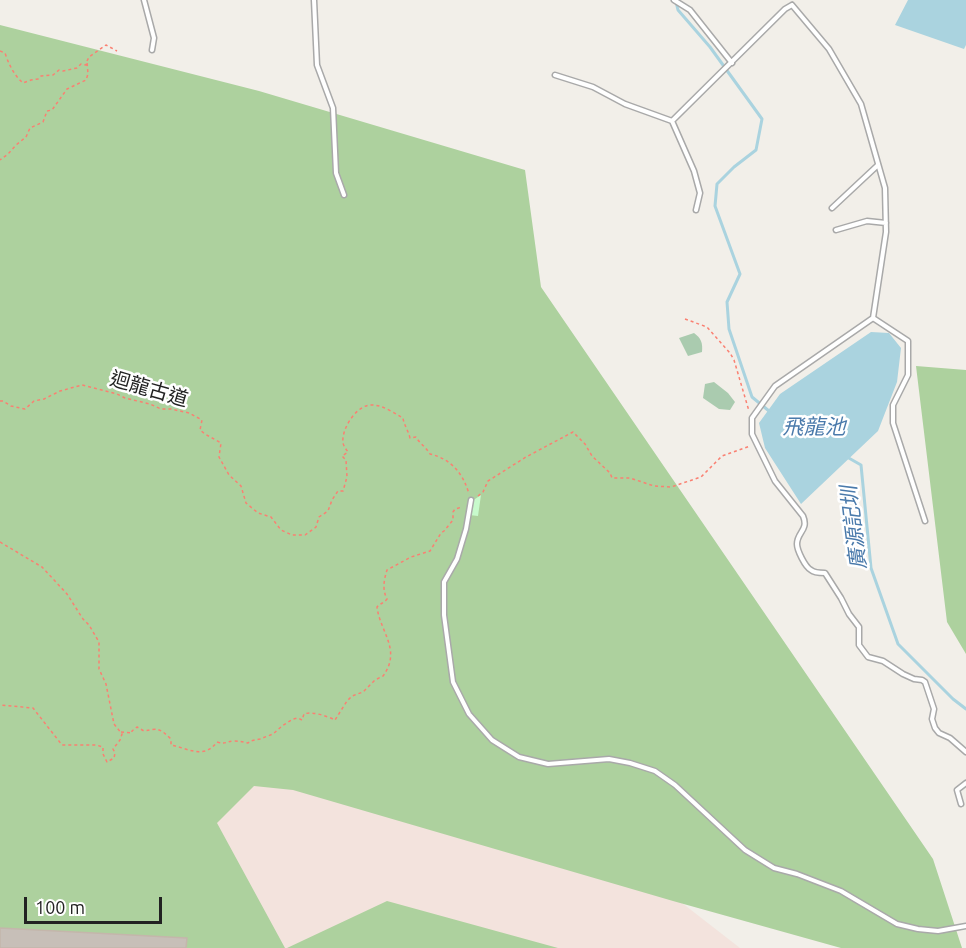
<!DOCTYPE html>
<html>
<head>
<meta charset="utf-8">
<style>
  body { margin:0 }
  #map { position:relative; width:966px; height:948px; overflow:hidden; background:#f2efe9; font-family:Ubuntu,sans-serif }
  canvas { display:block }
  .scale { position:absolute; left:24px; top:897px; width:138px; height:27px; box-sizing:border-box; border:3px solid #222; border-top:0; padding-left:8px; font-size:18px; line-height:21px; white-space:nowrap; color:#222; -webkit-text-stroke:4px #fff; paint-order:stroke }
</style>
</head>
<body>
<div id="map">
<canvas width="966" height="948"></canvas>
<div class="scale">100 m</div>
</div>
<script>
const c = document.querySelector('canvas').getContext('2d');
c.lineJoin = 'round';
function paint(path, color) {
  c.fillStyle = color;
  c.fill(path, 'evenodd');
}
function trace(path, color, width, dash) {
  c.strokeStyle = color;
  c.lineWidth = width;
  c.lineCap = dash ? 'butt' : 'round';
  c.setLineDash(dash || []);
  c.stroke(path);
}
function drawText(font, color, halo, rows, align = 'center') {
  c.font = font + ' Ubuntu,"Noto Sans TC",sans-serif';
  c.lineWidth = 5;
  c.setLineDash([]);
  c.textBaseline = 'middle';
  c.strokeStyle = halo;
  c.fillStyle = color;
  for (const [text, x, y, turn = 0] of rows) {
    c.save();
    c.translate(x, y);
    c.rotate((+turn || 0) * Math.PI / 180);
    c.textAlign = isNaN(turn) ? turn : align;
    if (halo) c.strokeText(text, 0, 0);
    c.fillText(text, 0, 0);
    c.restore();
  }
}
const military = new Path2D(`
  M0,737L516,774L740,948H0Z`);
const forest = new Path2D(`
  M0,25L259,91L525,170L541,287L933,859L962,948H841L673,901L293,790L254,786L217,823L285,948H0Z
  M916,366L966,370V654L947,622Z
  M387,901L558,948H287Z`);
const cemetery = new Path2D(`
  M694,333C701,338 703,343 702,352L688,356L679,338Z
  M714,382L728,393L735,402L730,410L719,409L703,398L705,384Z`);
const park = new Path2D(`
  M481,495L478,516L469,515L472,501Z`);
const water = new Path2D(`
  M908,0H966V45L964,49L895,25Z
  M871,332L889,333L901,348L897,382L878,431L801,504L765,448L759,423L780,394Z`);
const stream = new Path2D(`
  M676,2L678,10L710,47L762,119L756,150L734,167L717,184L715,206L740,274L727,302L729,329L752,397L769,411
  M847,457L861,465L871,568L898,644L953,699L966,709`);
const building = new Path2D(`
  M0,928L187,938L186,948H0Z`);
const path = new Path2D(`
  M0,51L5,53C9,65 14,75 23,83L31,80L38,79L41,76L53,75L59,70L63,71L77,68L81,64L86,65L87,62L88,74L86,80L67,89L52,110L47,111L43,122L30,128L26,137L16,145L8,154L0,160
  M87,61L89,57L106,45L117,51
  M685,319L707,327L730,353L734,360L749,411
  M0,401H3L11,406L25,409L34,401L44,399L60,391L82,385L117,394L125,398L150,404L161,409H171L189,413L202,420L200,430L205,434L221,443L219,457L229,475L241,486L246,503L258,513L271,517L281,530L292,535H305L316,527L319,517L328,511L332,500L338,491H343L347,477L346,460L342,456L348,452C346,449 344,447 343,443C341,429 357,404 372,405C383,405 394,413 403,418C404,425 408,430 410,438L416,437C420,444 426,447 430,454C451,459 463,473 469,494
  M478,496L483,492L488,481L526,457L573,432L585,444L592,456L610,473L612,478H630L654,486L671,487L701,477L722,456L750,446
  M0,542L42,567L67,594L83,619L89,625L99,642V669L106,684L114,724L122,734L120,740L113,749L115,753L114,758L107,762L103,754V747L96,745H62L33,708L0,705
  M121,732L132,733V731L137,727L144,731C159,728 159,728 171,739V745C187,748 204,760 217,742C226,745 226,741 234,741C239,741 243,742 248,743L250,741L260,739L273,734L282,726L293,719L298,718L302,720L304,714C312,711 327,716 335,720L347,701L352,696L363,692L375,680L383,676C402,650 380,632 377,607C381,603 384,603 387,599C382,589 384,580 387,570L411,557L430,551L441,533L444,531L453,520V512L455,509L462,507`);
const service = new Path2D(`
  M144,0L154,38L152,50
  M314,0L317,65L333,108L336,173L344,195
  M674,0L690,10L732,63
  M792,5L829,49L861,104L885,188L886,232L873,318L775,386L752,418V434L775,481L803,516C809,530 797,532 797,544C797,550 805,567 811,570C814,573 821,573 825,573L841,598L849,614L859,627V645L868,657L883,661L903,674L914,679L922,680L925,682L934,709L932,719L935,728L939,733L950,738L966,752
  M555,75L593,87L625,104L672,121L694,171L700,193L696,210
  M672,121L785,9L792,5
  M832,208L878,165
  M836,230L867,221L886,223
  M873,318L908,341V375L893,405V423L925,521
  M471,500L466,529L457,559L444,582V615L453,682L469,714L492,740L519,757L548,764L609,759L630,763L655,771L675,785L745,850L774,868L797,874L841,891L897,924L918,929L938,931L966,926
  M961,804L957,790L966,783`);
const streetNames = [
  ["迴龍古道",149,389,16]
];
const waterNames = [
  ["飛龍池",814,427],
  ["廣源記圳",854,528,-97]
];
paint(military, '#f3e3dd');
paint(forest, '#add19e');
paint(cemetery, '#aacbaf');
paint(park, '#c8facc');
paint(water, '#aad3df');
trace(stream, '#aad3df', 3);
paint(building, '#c7bfb8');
trace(building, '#c4b6ab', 1.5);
trace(service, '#a9a9a9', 7);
trace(path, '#fa8072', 1.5, [3, 3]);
trace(service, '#fff', 4);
drawText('20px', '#222', '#fff', streetNames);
drawText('italic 21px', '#4a7aab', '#fff', waterNames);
</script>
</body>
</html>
